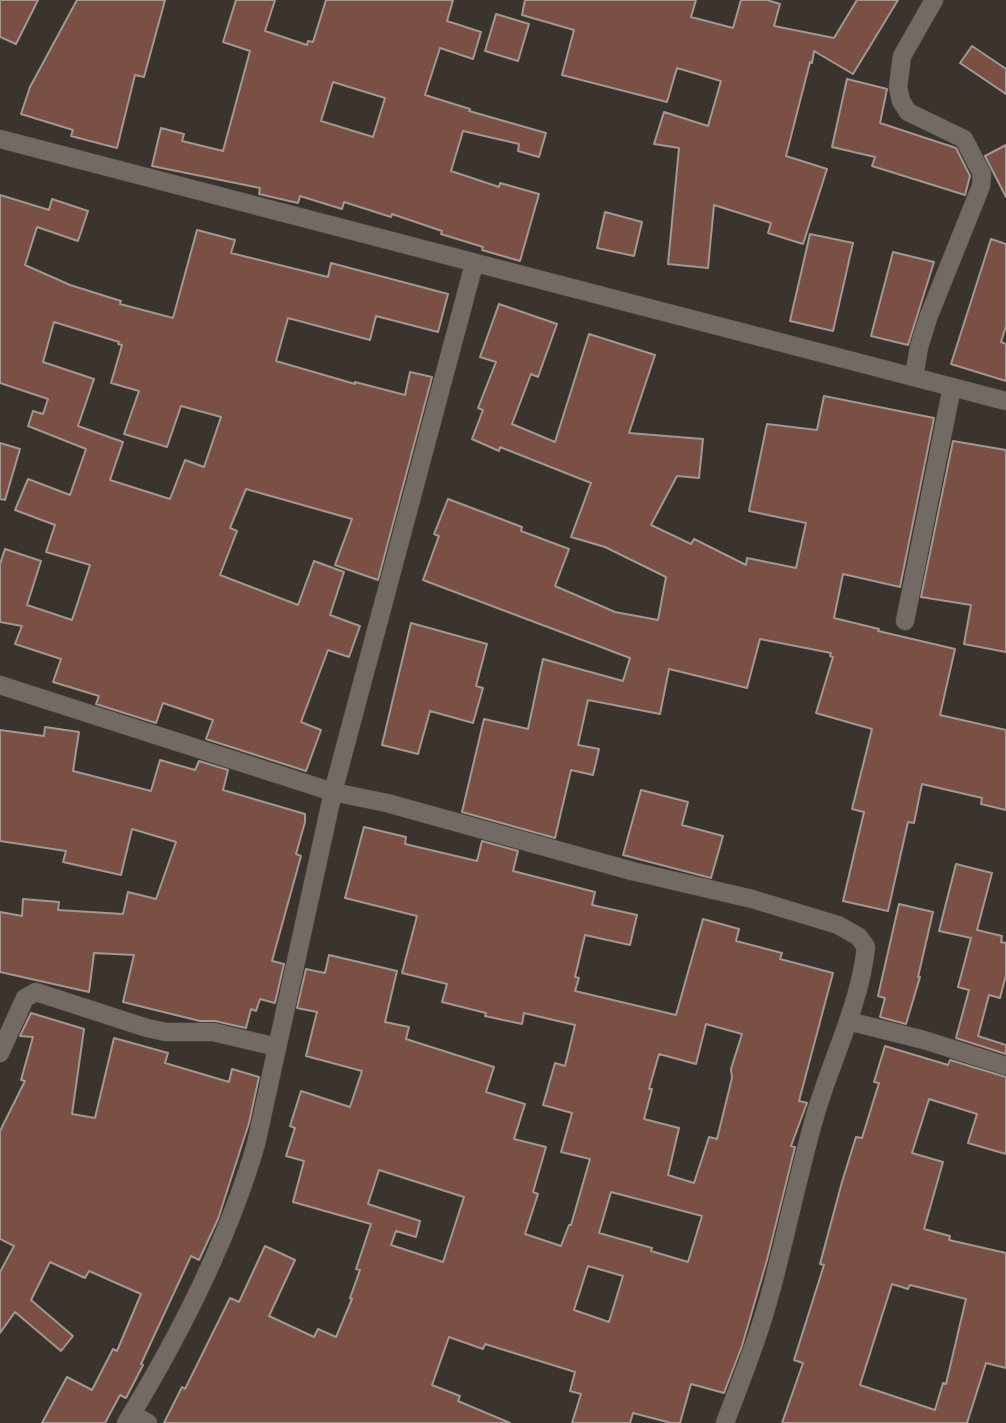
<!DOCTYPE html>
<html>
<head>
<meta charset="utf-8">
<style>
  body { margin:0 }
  canvas { display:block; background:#3b342e }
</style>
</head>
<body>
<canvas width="1006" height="1423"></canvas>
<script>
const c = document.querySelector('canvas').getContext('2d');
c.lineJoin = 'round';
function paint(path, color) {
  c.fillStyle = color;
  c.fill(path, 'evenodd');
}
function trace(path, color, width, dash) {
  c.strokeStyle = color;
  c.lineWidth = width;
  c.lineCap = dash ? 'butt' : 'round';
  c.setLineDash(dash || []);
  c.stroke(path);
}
const building = new Path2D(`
  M0,0H38L16,44L0,37Z
  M77,0H165L144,77L135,75L117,148L71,136L73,130L21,114L30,87Z
  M236,0H275L265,31L307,45L308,41L313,42L326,0H453L447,21L481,32L473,59L440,48L425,95L470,109L469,111L546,133L539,157L518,151L519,144L463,131L451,171L499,187L500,183L539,194L520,261L482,250L483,247L441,234L442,231L392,214L391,217L344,202L342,209L300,196L298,203L259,194L260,188L152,166L161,128L184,134L182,141L223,151L250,51L223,42ZM333,82L385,98L373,137L321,121Z
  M525,0H696L691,17L733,28L741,0H767L780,4L774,26L834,38L857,0H898L853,74L814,51L812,63L810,62L786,156L827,169L803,244L768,233L771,223L714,205L708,268L668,264L679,148L654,144L664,112L708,126L721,81L677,68L667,102L562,75L574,30L522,15Z
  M496,14L529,24L518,61L485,51Z
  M972,46L1006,69V94L960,63Z
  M847,79L887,89L880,123L956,148L970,176L965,195L872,166L875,157L832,147Z
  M1006,145V197L985,156Z
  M0,195L49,210L52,199L88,211L78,241L37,227L25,265L70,285L121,301L120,304L173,318L197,230L235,240L231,253L328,277L331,263L448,294L438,332L376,316L370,340L288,318L276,361L355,384V382L405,395L410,372L432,377L378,580L335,565L352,519L246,489L230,528L237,531L220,575L298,605L314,561L344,572L330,615L360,626L349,657L328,650L301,722L321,730L306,771L206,739L213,720L163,703L156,723L96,704L99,696L53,682L61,659L15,644L22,626L0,622V564L5,549L41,561L27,605L72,620L90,565L46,552L55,525L15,510L28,479L70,495L86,449L28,426L33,411L43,414L48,399L0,383ZM54,322L119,342L118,344L122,345L111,383L139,391L124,434L167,447L181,406L221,417L204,467L185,460L170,499L110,480L123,442L78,426L94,379L43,362Z
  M605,212L642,222L634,256L597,248Z
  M810,234L853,243L833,331L790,321Z
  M991,239L1006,244V326L1001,342L1006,344V381L951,364Z
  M893,252L934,262L908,345L871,336Z
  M499,304L557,324L538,377L531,374L512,424L555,442L589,334L655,355L629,433L703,439L699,478L677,476L651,525L691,544L694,539L746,565L747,558L796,568L806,523L749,511L767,424L817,430L824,396L934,418L900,587L843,574L834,618L879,629L878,631L955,649L940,715L1006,730V810L981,804L982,798L922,784L914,823L908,822L888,911L843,901L864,812L852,809L872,729L816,713L833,657L830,656L831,653L760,639L747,688L669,669L660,714L588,700L578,745L599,749L593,775L571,770L555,838L462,812L484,719L528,729L543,659L623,681L630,658L423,580L439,536L434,534L448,499L522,527L521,531L569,549L555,586L615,612L658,620L666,577L605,547L571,537L591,483L500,447L499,451L472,439L483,410L478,408L496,362L480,357Z
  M953,441L1006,450V652L964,644L971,605L921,597Z
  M0,443L20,449L5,500L0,499Z
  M411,623L487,644L476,686L483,688L473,723L430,711L418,754L382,745Z
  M45,727L79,732L73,771L151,791L160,760L195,770L199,761L228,770L223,790L305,814V822L296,854L301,856L272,961L284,964L275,1003L260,999L256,1011L251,1009L246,1028L215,1021H200L123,1002L134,955L94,953L89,992L0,972V912L22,916L23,899L59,902L58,910L123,914L128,892L156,899L176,842L132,829L121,875L63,862L66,851L0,841V730L44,736Z
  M641,790L688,802L682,825L723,836L711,878L623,855Z
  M364,827L406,837L405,844L477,861L482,841L518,851L513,871L595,892L592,905L637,915L630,945L585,935L575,977L579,978L575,991L676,1015L703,919L739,929L736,941L782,953L780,959L833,973L799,1101L807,1103L791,1146L795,1147L767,1260L742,1346L724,1393L691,1384L680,1423H671L633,1413L630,1423H572L581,1394L570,1391L575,1372L485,1344L483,1349L449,1337L432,1385L460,1396L458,1401L510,1423H164L182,1387L185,1389L230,1298L239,1302L265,1246L295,1260L269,1316L314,1337L318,1329L336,1337L352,1299L350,1298L360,1270L356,1269L371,1224L293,1202L304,1161L286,1156L295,1128L290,1126L301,1091L350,1107L362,1071L306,1056L317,1012L297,1008L306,969L325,973L329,955L397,971L385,1022L409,1027L406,1039L494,1067L486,1092L525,1104L514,1139L546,1147L533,1192L538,1194L525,1234L561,1246L569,1225H571L590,1159L561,1152L572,1113L543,1105L555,1063L565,1066L575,1025L524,1013L522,1024L485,1016L486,1013L442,1002L447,984L402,973L417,916L345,898ZM706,1024L742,1034L731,1069L732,1078L717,1139L709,1137L694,1183L668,1175L679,1128L644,1119L652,1089H649L659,1054L696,1064ZM379,1170L464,1197L443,1262L391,1245L396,1231L416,1237L420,1221L368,1204ZM611,1192L702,1216L688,1262L651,1251L652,1248L599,1233ZM588,1266L623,1276L609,1322L574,1310Z
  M956,864L992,873L977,930L1002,936L1001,942L1006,943V975L1000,998L989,995L978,1036L1006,1045V1054L956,1038L969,990L958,987L971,938L939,931Z
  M899,904L933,912L918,977H920L906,1024L880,1017L885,998L878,996Z
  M31,1013L84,1029L72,1114L95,1118L114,1038L168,1053L165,1063L229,1082L232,1069L259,1077L249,1123L218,1219L199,1260L191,1256L141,1364L143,1365L126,1398L120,1395L105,1423H42L67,1377L92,1390L113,1349L117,1351L141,1294L89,1271L85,1278L50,1262L31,1300L73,1336L61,1351L15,1312L0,1333V1272L14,1246L0,1239V1131L25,1081L21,1080L33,1037L20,1036Z
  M885,1046L948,1065L950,1060L1006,1077V1154L968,1143L977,1114L929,1099L912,1153L943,1162L924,1229L950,1236L949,1240L1006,1253V1368L986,1363L967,1423H782L803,1363L794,1360L824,1265L820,1264L842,1182L856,1137L862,1138L879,1083L874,1082ZM892,1284L908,1289L910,1285L966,1299L946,1384L943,1383L935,1410L860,1385Z`);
const minor = new Path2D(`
  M0,139L1006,401
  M914,377L919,347L928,318L981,186L982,174L964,139L908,112L901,101L898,87L902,56L934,0
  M905,621L952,387
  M0,685L333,792L387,803L632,871L752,899L838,925L859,937L866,947C860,1005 831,1060 815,1116C799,1172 787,1230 772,1287C760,1333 742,1378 725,1423
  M848,1021L924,1040L1006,1066
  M0,1053L25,998L36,992L147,1028L166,1032H213L277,1047
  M132,1414L148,1423
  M126,1423C180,1335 227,1243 256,1144L333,792L474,264`);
paint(building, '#7a4f44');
trace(building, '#a29793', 2);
trace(minor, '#58534d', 19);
trace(minor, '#726a63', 18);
</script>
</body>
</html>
